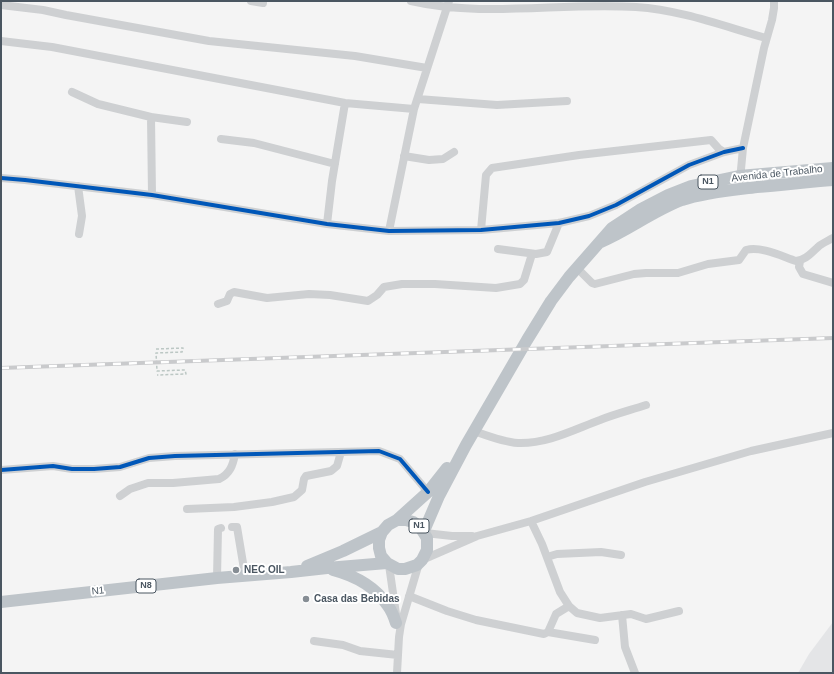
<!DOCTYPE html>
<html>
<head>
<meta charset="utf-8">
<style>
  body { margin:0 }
  #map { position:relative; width:834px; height:674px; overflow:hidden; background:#f4f4f4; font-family:Helvetica,sans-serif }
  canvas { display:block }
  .frame { position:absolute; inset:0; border:2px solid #4a5661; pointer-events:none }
</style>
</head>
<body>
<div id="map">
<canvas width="834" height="674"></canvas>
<div class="frame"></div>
</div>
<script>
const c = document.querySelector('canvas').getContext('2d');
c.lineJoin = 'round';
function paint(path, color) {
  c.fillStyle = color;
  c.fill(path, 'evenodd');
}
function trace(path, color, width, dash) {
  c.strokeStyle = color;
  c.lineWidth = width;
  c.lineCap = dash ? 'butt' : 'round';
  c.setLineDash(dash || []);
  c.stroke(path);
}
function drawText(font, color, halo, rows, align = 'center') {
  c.font = font + ' Helvetica,sans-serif';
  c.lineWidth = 4;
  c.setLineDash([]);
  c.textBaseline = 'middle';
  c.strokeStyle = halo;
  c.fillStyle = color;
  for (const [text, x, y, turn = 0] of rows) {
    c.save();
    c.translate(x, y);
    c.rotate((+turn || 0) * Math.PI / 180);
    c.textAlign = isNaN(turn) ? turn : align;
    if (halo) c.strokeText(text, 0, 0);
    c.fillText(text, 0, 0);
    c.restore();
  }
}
const airport = new Path2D(`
  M833,622V673H798L809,654Z`);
const path = new Path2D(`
  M156,349L183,348L182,352L156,353L157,371L185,370L186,374L157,375`);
const minor = new Path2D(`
  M251,1L263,3
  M411,1C485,18 561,2 636,7C681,10 723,26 766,38
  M1,5L43,10L66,15L209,41L355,56L427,68
  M1,41L52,47L345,103L414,109
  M72,92L98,104L151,117
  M418,99L497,105L567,101
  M221,139L254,143L335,164
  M404,156L429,160L443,159L454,152
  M1,178L25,180L152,195L327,224L389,231L481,230L559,223L589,216L616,205L689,165L724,152L743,148
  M740,180L743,148L764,48L772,20L774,8V1
  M78,186L82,216L79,234
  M152,195L151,117L187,122
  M327,224L332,181L345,103
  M481,230L486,175L492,168L579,155L711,140L719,149L724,152
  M389,231L414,109L449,1
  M498,249L536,254L547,252L559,223
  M800,261L799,267L803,274L833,283
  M577,268L592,283L595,284L634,274L646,273H678L708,264L739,260L746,250C761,246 781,256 796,261C806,260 811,253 818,247C822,243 828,241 833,238
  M218,304L227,301L230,294L234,292L267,298L309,294L330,295L368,301L377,295L384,287L402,284H435L496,288L520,284L524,280L532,254
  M474,431C488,436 503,442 518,443C547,444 573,430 600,420C615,414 631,410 646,405
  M1,470L53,466L72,469H94L120,467L149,458L175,456L379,451L400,459L428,492
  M120,496L130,489L148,483H173L219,479C230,474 233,465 235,454
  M187,509L234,507L272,502L294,497L302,490L304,479L306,476L331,471L337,466L341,452
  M531,521L542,544L560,592L569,606L577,613L600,618L631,614L646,619L679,611
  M232,527H237L245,575
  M425,533L452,536H472
  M547,557L557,554L601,552L621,555
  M422,560L477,536L531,521L645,482L751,451L833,433
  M389,565L396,614
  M217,578L218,529L221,528
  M409,596L447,611L476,620L544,634L548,632L556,614L569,606
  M622,615L625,647L635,673
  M548,632L595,640
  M314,641L343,645L360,651L398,655
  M397,673L399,637L401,624L419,563`);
const highway = new Path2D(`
  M601,242C629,230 653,211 682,200C706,192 733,190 757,187C782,185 808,182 833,180
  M397,520L428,492L447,468
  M424,531L439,496L466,445L527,340L551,301L569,277L612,228L641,209L668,195L691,186L739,176L833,168
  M307,566L343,551L382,532
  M333,570C356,576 375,586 388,606C392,611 394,617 396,623
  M1,602L217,578L291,572L327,568L387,563L398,569H405L417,565L422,560L427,550V538L420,527L413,522L406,520H397L388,525L382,532L379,540V548L381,556L387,563`);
const rail = new Path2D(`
  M1,368L833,338`);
const cycleway = new Path2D(`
  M1,178L25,180L152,195L327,224L389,231L481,230L559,223L589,216L616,205L689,165L724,152L743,148
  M1,470L53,466L72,469H94L120,467L149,458L175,456L379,451L400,459L428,492`);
const markers = [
  [236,570,4,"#868d94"],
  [306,599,4,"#868d94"]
];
const shields = [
  [708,182,20],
  [419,526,20],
  [146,586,20]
];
const shieldNames = [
  ["N1",708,182],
  ["N1",419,526],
  ["N8",146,586]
];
const streetNames = [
  ["Avenida de Trabalho",777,174,-6],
  ["N1",98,591,-6]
];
const poiNames = [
  ["NEC OIL",244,570],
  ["Casa das Bebidas",314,599]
];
paint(airport, '#e4e5e7');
trace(path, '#bcc7c4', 1.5, [3, 2]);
trace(minor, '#ced0d2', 8);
trace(highway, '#bec4c9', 12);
trace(rail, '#c9cacc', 4);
trace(rail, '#fff', 2.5, [8]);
trace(cycleway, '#0057b8', 4);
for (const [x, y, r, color] of markers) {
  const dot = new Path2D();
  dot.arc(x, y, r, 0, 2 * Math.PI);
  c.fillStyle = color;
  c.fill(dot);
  trace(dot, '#fff', 1.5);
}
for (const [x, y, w] of shields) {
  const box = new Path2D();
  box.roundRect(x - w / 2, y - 7, w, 14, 3);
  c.fillStyle = '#fff';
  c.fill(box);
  trace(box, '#4a5661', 1);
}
drawText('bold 9px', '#4a5661', null, shieldNames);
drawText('10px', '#4a5661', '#fff', streetNames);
drawText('bold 10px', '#4a5661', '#fff', poiNames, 'left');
</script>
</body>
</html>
